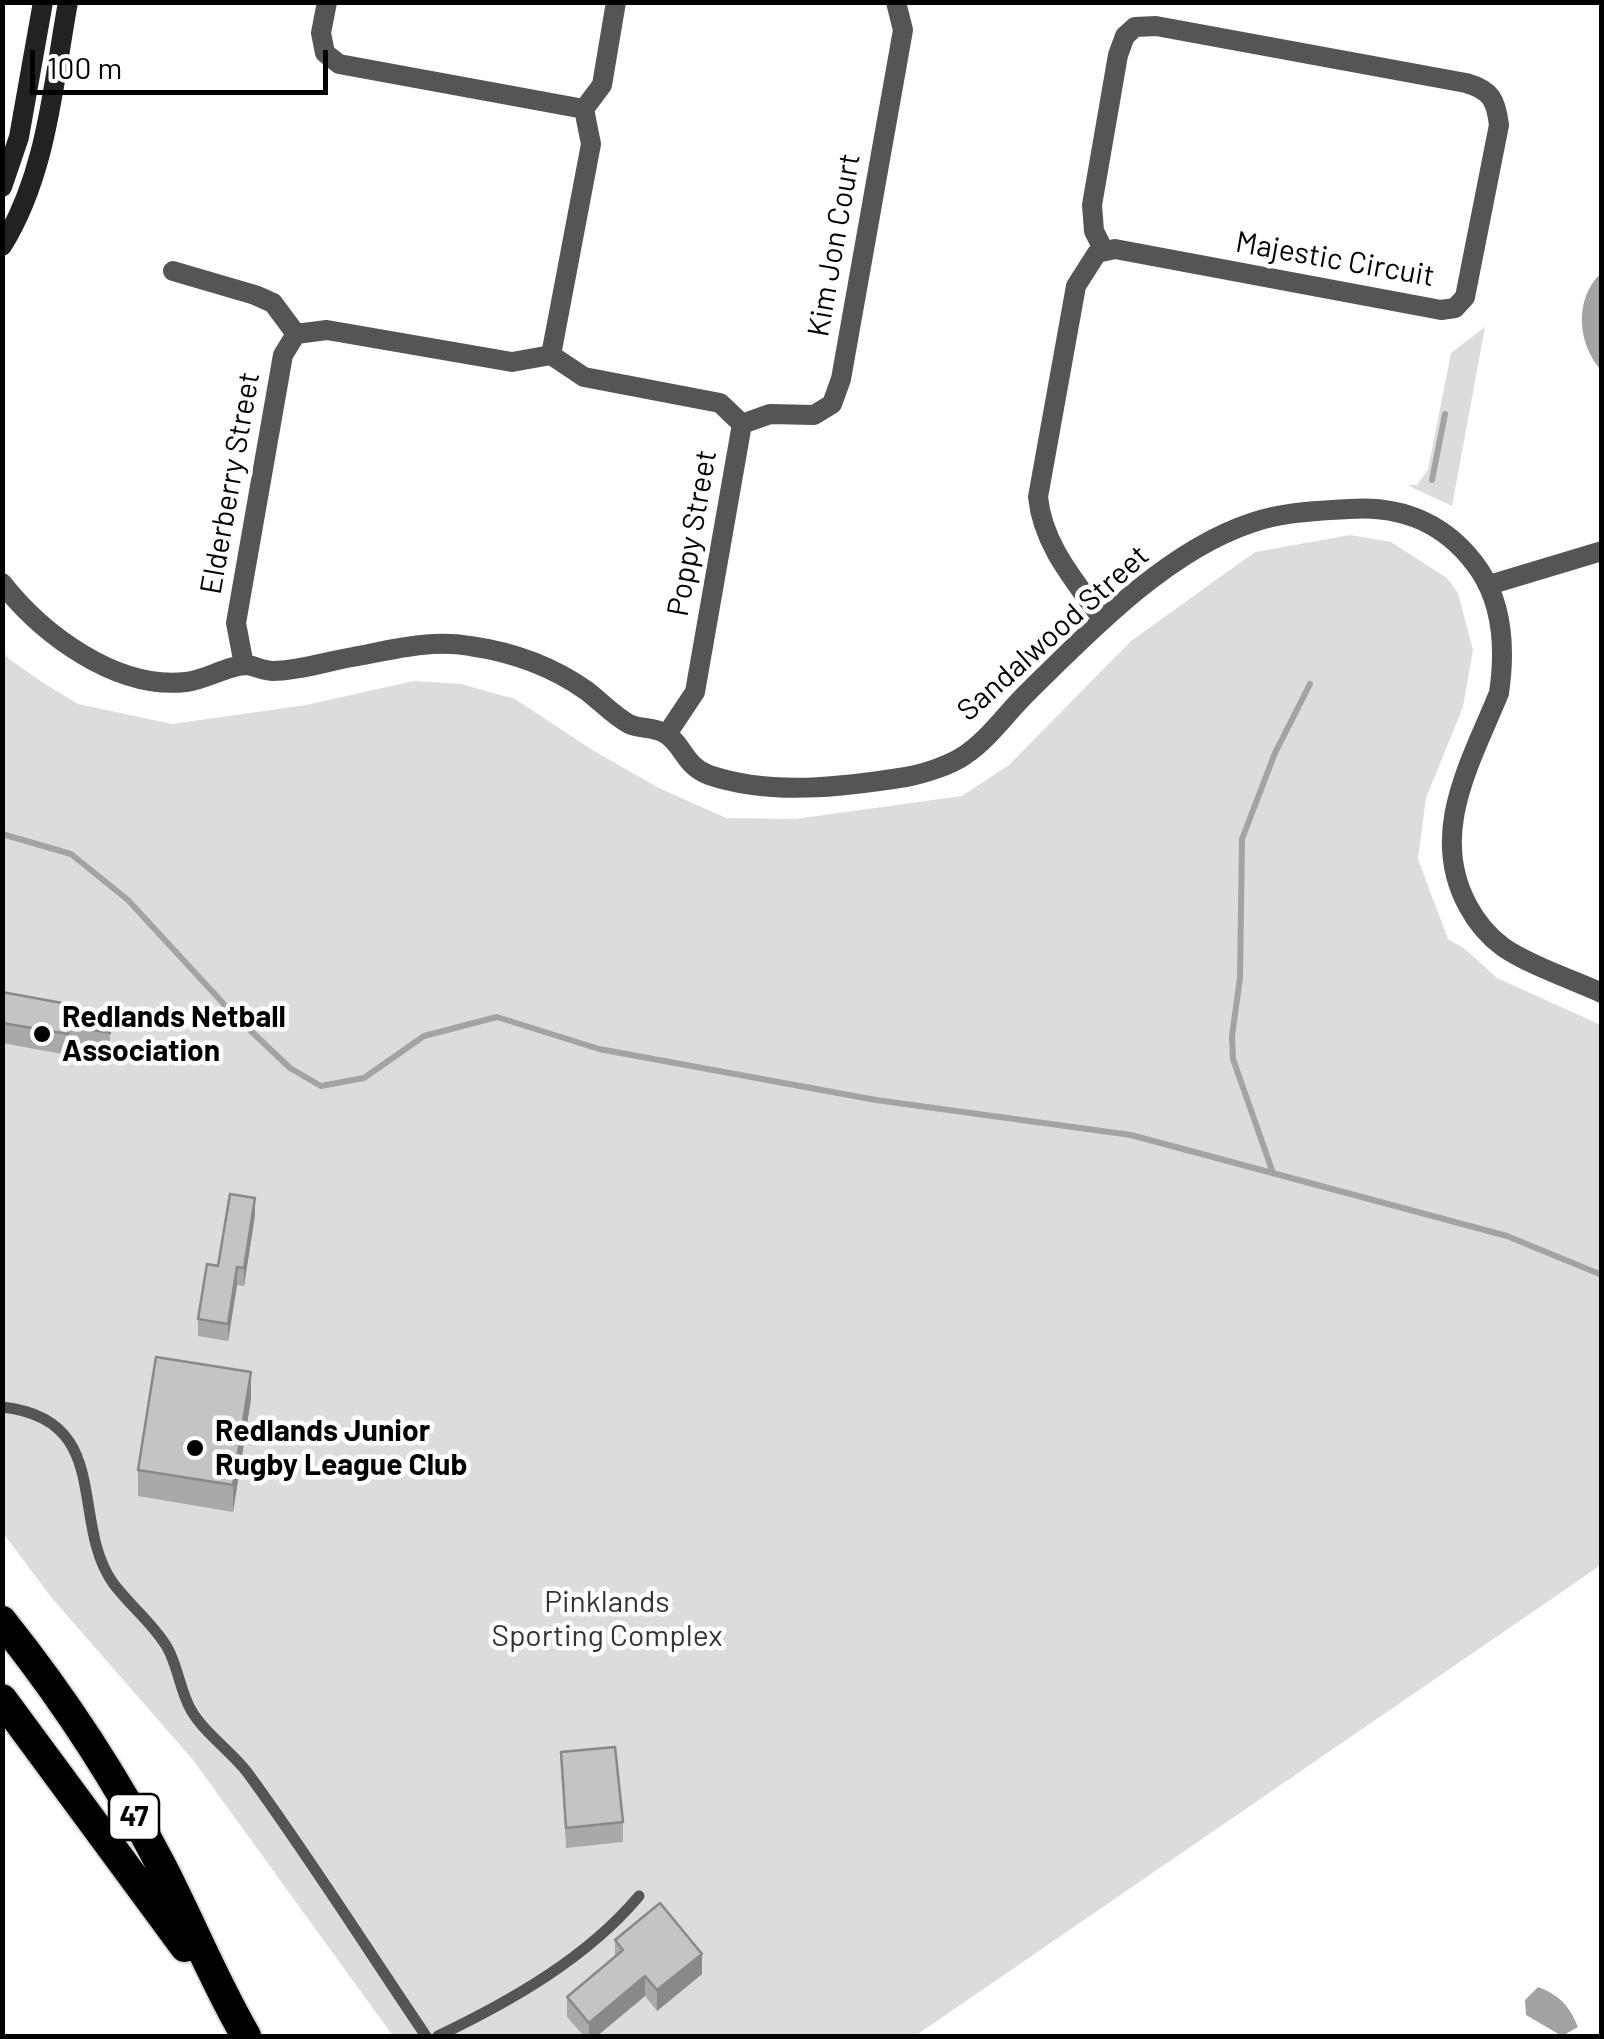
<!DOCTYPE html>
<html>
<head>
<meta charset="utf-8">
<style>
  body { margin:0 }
  #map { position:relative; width:1604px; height:2039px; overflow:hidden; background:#fff; font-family:Barlow,sans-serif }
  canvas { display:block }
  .frame { position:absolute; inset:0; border:5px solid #000; pointer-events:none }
  .scale { position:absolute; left:30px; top:50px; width:298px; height:45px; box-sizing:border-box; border:5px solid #000; border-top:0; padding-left:12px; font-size:30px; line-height:35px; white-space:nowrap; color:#000; -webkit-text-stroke:8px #fff; paint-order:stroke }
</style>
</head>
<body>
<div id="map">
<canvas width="1604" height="2039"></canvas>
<div class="frame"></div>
<div class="scale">100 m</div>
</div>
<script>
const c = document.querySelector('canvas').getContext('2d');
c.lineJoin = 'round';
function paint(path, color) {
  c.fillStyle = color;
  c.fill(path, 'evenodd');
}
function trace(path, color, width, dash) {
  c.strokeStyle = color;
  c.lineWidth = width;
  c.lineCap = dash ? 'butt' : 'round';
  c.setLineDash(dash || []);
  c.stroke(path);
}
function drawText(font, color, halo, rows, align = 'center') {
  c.font = font + ' Barlow,sans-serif';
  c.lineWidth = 9;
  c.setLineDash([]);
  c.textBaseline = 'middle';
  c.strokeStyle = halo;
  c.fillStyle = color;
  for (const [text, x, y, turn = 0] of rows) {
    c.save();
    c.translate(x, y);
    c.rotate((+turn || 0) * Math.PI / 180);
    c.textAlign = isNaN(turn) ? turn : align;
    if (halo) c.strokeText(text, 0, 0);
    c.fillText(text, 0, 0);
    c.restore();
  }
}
const green = new Path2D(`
  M1485,327L1452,506L1407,485H1417L1428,470L1451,353Z
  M1350,535L1391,542L1447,578L1458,593L1473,650L1463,707L1426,798L1418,859L1448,939L1465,949L1497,978L1601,1025V1565L915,2036H393L193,1760L51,1597L3,1533V651L9,659L45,684L78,704L172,724L306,705L414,681L461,684L515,699L594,751L659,788L726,818L795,819L962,796L1009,765L1131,641L1255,552Z`);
const water = new Path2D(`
  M1601,273V370C1577,343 1574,299 1601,273Z
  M1538,1987C1559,1995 1569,2005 1578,2027L1562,2036L1526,2015L1525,2000Z`);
const stream = new Path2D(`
  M1432,480L1445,414
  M2,834L71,854L128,900L233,1014L290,1068L321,1086L364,1078L424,1036L497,1017L599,1049L876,1100L1131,1135L1507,1236L1602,1275
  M1273,1173L1233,1059L1232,1036L1240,978L1242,839L1275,753L1310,684`);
const lane = new Path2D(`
  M2,1407C114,1419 69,1521 113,1583C130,1606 152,1622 167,1647C178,1666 180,1691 191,1710C205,1734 230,1750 247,1772C310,1858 367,1949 426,2036
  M438,2036C511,2001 587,1958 639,1896`);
const street = new Path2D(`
  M327,2L321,33L325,53L339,64L584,109
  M173,271L255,295L273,303L296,334
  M551,355L584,377L720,403L742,424L695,692L667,734
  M551,355L591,144L584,109L602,85L616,2
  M742,424L770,414L814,415L832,404L841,379L903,30L896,2
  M2,583C42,634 116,690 186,682C206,680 228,665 247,665C255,666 264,671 273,671C299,671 328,661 353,657C391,650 431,639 470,646C512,652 552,666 587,691C600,701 614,716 629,724C640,729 654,727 664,733C683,743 684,766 709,775C771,796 843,787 906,777C923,774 951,765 965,755C989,739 1008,711 1029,691C1091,630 1167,551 1251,523C1282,512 1316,511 1349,509C1404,505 1449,525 1480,571C1503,606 1505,652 1499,693C1471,762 1428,833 1468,906C1476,921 1488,936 1503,947C1527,964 1573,980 1602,993
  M1489,585L1602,551
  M1103,620C1076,582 1043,546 1038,497L1076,286L1097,253L1115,249L1441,310L1455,308L1465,297L1499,125C1496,100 1491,90 1466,83L1156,26L1135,27L1125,36L1118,55L1092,205L1094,231L1104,251
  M244,665L236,623L283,355L296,334L327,330L512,362L551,355`);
const secondary = new Path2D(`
  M2,187L19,137L43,2
  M2,246C47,174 53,84 68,2`);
const highway = new Path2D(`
  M2,1621C62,1696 117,1780 161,1865C190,1921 214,1981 246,2036
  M2,1699L185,1947`);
const wall = new Path2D(`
  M2,992L73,1008L110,1033V1053L69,1046L68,1055L2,1043Z
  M255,1215L244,1286L237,1285L228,1341L198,1336V1319L218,1266Z
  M251,1399L233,1512L138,1496V1470Z
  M561,1752L623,1822V1842L566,1848Z
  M615,1940L702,1974L657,2011L645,1996L597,2036H584L567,2017V1997L615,1956Z`);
const shadedWall = new Path2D(`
  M255,1198V1215L244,1286V1268Z
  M237,1267V1285L228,1341V1324Z
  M251,1372V1399L233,1512V1485Z
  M702,1954V1974L657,2011V1990Z
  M645,1976V1996L597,2036H589V2023Z`);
const building = new Path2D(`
  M2,992L73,1005L72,1008L110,1033L69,1026L68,1034L2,1023Z
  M230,1194L255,1198L244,1268L237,1267L228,1324L198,1319L207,1264L218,1266Z
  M156,1357L251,1372L233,1485L138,1470Z
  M615,1747L623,1822L566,1828L561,1752Z
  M660,1903L702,1954L657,1990L645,1976L589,2023L567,1997L623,1950L615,1940Z`);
const markers = [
  [42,1034,10,"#000"],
  [195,1448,10,"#000"]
];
const shields = [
  [134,1817,50]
];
const shieldNames = [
  ["47",134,1817]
];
const streetNames = [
  ["Kim Jon Court",834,245,-80],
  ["Majestic Circuit",1335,259,10],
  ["Elderberry Street",230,483,-80],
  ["Poppy Street",692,533,-80],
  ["Sandalwood Street",1053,633,-42]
];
const poiNames = [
  ["Redlands Netball",62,1017],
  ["Association",62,1051],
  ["Redlands Junior",215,1431],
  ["Rugby League Club",215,1465]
];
const parkNames = [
  ["Pinklands",607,1602],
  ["Sporting Complex",607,1636]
];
paint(green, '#dcdcdc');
paint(water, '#a3a3a3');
trace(stream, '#a3a3a3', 6);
trace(highway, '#dbdbdb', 34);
trace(lane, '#555', 11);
trace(street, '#555', 20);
trace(secondary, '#222', 20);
trace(highway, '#000', 30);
paint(wall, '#a9a9a9');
paint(shadedWall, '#898989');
paint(building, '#c4c4c4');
trace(building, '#898989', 2.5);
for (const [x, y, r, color] of markers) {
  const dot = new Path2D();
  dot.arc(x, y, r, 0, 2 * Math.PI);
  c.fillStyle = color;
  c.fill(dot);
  trace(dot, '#fff', 4);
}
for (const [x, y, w] of shields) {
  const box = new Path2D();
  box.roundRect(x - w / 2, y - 23, w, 46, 8);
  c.fillStyle = '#fff';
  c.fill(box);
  trace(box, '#000', 2.5);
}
drawText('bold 28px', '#000', null, shieldNames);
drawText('30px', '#000', '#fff', streetNames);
drawText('bold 30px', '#000', '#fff', poiNames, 'left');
drawText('30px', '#333', '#fff', parkNames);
</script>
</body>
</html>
